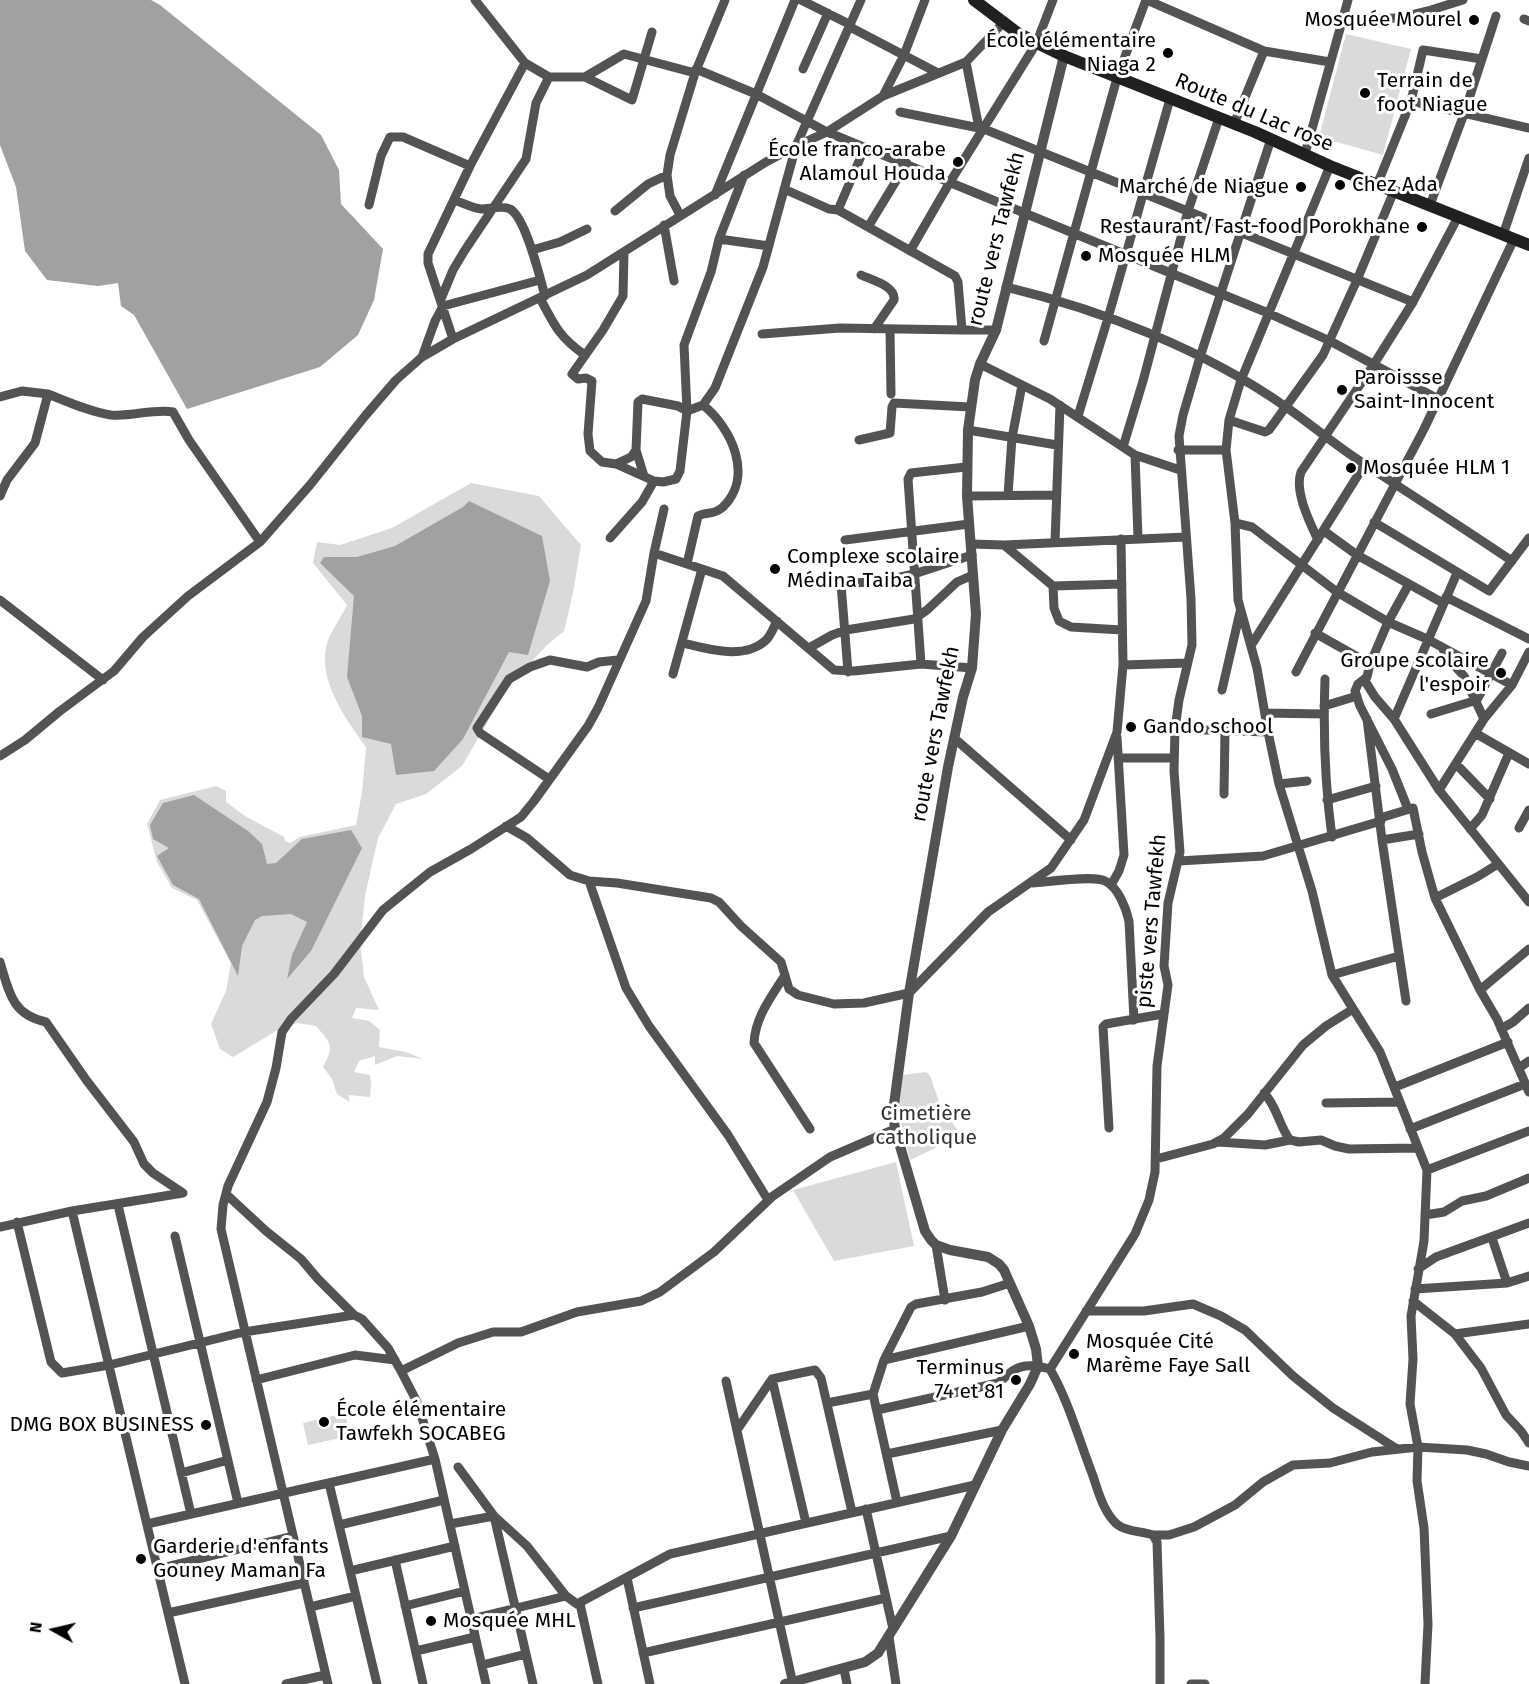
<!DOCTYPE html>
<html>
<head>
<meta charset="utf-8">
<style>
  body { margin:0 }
  #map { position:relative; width:1529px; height:1684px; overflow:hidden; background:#fff; font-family:"Fira Sans",sans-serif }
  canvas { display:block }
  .north { position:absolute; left:24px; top:1600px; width:60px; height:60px; -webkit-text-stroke:4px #fff; paint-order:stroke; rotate:278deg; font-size:16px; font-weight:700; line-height:24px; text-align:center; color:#000 }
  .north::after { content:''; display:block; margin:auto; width:21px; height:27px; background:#000; clip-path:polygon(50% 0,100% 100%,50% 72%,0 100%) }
</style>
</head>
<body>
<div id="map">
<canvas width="1529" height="1684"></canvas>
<div class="north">N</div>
</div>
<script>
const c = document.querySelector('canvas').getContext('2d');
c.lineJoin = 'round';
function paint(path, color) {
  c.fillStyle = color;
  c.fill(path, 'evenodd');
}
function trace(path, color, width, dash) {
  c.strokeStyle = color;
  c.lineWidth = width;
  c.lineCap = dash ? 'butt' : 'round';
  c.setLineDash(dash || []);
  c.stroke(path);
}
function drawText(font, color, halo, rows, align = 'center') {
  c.font = font + ' "Fira Sans",sans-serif';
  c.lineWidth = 6;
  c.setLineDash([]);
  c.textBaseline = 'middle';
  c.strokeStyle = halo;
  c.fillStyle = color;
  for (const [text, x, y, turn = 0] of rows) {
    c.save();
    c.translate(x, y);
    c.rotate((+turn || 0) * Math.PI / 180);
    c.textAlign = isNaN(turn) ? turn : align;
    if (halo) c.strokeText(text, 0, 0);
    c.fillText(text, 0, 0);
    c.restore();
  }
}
const green = new Path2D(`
  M1346,34L1411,49L1383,155L1319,137Z
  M471,483L539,496L581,545L573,593L564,631L546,646L507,689L462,766L426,794L396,804L378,838L365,896L360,942L364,977L379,1010L356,1008L352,1018L369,1021L380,1030L379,1047L406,1052L423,1059L397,1056L375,1065V1056L359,1061L354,1072L370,1075L371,1083L370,1097L348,1095L350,1102L337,1094L332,1079L323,1067C335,1045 331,1044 316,1026L297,1023L276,1031L233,1057L220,1049L211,1024L226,991L231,963L197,900L172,888L157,862L147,824L160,800L216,786L226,791V802L245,816L284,837L285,841L290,843L300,837L356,825L362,792L366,747C346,719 319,683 326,647C329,633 341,618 347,605L313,563L317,542L340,545L392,528Z
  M926,1072L930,1075L939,1102L961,1136L910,1160L897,1106L902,1075Z
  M896,1162L914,1246L834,1261L793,1190Z
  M345,1413L350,1436L308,1445L303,1423Z`);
const water = new Path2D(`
  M0,0H151L160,5L321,135L339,170L341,204L383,249L374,300L358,335L320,367L187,409L134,315L121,306L118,283L98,286L47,280L25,251L16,187L0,145Z
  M469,501L542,536L550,581L528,655L509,652L463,739L434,771L396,775L391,744L362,737V716L347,677L354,596L320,563L324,557H357L395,546L463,507Z
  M194,795L248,831L262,844L267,864L276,863L302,839L351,830L362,848L311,951L287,979L292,955L307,922L291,914L262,916L255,920L242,946L238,976L199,899L173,885L157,856L169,848L153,839L150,825L163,803Z`);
const minor = new Path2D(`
  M475,0L525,63L549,77
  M801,0L851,25
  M1147,0L1264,51L1330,62
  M1342,19L1398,18L1431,10L1463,0
  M1524,19L1529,21
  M850,27L938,73
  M966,62L979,128
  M696,69L756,94L827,132L1268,313L1330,341L1438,399
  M803,69L828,13
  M585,77L632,100L652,32
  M883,96L904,55L925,0
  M1411,101L1423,50L1482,59
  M900,112L984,129L1413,302
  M1234,124L1264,51
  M1305,154L1348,0
  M1330,166L1241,380L1229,420L1226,450L1235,523L1238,600L1257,668L1268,732L1279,784L1312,891L1332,975L1380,1052L1427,1170L1424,1241L1411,1316L1413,1359L1410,1404L1418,1447L1417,1481L1424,1528L1428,1624L1425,1684
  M1377,185L1411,101L1529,128
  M784,189L829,209L838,210L955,276L958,282L962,330H996
  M715,195L795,0
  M454,200C463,203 472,208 481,209C490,209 502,205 510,209C526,218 540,278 545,296
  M369,205L381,156L390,137H403L470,166
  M1430,205L1464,114L1496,16
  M838,210L865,147
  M615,211L648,184L667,175
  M680,215L670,196L667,175L670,155L695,73L725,0
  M664,225L674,281
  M868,227L907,163
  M1503,235L1529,158
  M719,239L769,246
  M532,250L560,242L587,229
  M910,251L950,182L1036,44L1053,0
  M624,252L623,296L603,330L572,374L578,379L586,378L592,381L588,434L590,451L602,462L616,464L654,481L663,482L676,479L680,471L687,411L703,405L715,388L763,267L796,146L861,0
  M861,275C872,280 896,286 894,300L874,329
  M1006,287C1102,310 1205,350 1286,407C1312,425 1336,446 1363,463C1413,496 1463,528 1512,561
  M540,298C554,325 560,338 585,355
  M441,299L453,270L465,250L526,159L536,103L549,77H585L624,54L695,73
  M890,330L891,394
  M762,334L840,328L962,330
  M453,339L428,263V254L470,166L525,63
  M1044,341L1117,78L1146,0
  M422,357L435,321L443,306L540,280
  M980,364L1050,399L1135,455L1180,470
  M48,394C68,402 90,412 111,415C131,417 156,408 173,412L189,440L260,542
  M0,397L22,391L48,394L35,443L7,480L0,496
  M1078,416L1108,318L1170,99
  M1229,420L1265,432L1269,430L1323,355L1357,280L1394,191
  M968,430L1057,445
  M859,440L890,433L892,407L894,403L970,407
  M1123,447L1143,381L1188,211L1219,118
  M636,450L644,476
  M1178,450H1226
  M1135,455L1138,538
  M616,464L631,457L636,450L638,402L642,399L678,406L687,411L684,345L711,272L719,239L744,175
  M1008,495L1012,438L1022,385
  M967,496L1056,495
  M1374,522L1489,591L1529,538
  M1235,523L1252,527L1337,592L1388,622L1427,639L1512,685
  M1324,531L1357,555L1443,603
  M610,538L642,502L654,481
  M845,540L969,524
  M1318,540C1310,523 1294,491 1301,472L1374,364L1413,302L1458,217
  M1055,542L1060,405
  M971,544L1004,545L1186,537
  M1004,545L1053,586L1122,584
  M654,553L723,576L834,670L854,671L921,664L972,668
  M687,564L698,516C707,511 713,516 723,507C754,477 732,428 703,405
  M1053,586L1054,608L1059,621L1071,627L1122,630
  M1446,597L1529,639
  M0,600L103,680
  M1315,633L1370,664
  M683,643C707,649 744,660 765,641C771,636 773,628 777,621
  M1252,644L1365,464
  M1442,647L1447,658L1464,676L1484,719
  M809,648L832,635L846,630L914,619L927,610L957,582L973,575
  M921,664L908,479L911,473L966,467
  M1123,665L1187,663
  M848,672L841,584L883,581L914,574L972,555
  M1296,672L1424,429L1514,239
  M673,674L702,569
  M1325,679C1323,732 1325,785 1332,837
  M1365,681L1375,697L1394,719L1439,790L1529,902
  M1222,690L1240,612
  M1324,706L1357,696
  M1265,713L1324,714
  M1431,714L1477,700L1502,653
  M1367,719L1382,840L1406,1001
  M1394,719L1457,573
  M1175,729L1268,732
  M1475,733L1529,764
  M954,738L1071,840
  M0,756L25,740L60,711L114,671L143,637L188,596L260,542L310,485L365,416L396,380L422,357L453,339L587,275L766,162L796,146L827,132L883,96L966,62L1003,23
  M1118,758H1174
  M1456,764L1490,799
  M549,779L480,733L477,728L509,679L530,667L550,660L587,667L599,662L618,660
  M1279,784L1307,781
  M1439,790L1484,719L1512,685L1529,652
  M1224,794L1225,732
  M1327,800L1376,786
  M1408,809L1392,769L1360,706L1355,691L1358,684L1367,677L1370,664L1388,622L1409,584
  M1380,818L1413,808L1422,852L1435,898L1480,990L1497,1019L1529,1092
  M506,826L527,838L570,875L589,881L626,988L649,1026L728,1135L768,1200
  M1519,828L1529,810
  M1470,829L1482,815L1509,753
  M1382,840L1419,834
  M1179,861L1263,856L1381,821
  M589,881L617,883L711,898L719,902L741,926L781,962L789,989L798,995L834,1004L864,1003L909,993L988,912L1051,868L1084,820L1117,732L1123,665L1121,539
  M1033,883C1047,882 1094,875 1105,881C1118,887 1126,908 1129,921L1134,1020
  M1111,885L1119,871L1124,855L1117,737
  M1435,898L1477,877L1498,864
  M0,962C9,992 12,1015 46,1022L87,1081L134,1142L144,1164L153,1173L183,1193L72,1211L0,1227
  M785,975C772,996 755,1017 754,1043L810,1129
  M1332,975L1399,956
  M1480,990L1529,949
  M1501,1029L1513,1022L1529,1008
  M1519,1068L1529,1061
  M1395,1087L1508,1042
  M1264,1093C1277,1106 1279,1126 1290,1140
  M1326,1103L1400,1102
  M1109,1128L1103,1027L1106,1024L1163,1014
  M1410,1129L1525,1084
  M1218,1142L1265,1145L1290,1140L1299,1142L1321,1140L1335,1146L1349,1149L1417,1148
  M1156,1159L1213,1144L1224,1138L1248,1114L1303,1045L1326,1026L1353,1009
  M1427,1170L1529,1131
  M226,1194L266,1231L301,1259L318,1279L354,1315L362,1319L388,1348L401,1371L417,1402L435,1459L486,1684
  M118,1205L191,1514
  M72,1211L185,1684
  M1425,1215L1444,1212L1462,1201L1486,1196L1529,1178
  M17,1222L51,1362L62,1373L109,1365L244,1332L354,1315
  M175,1236L238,1503
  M1492,1238L1507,1283
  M936,1245L945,1300
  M1418,1269L1436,1257L1529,1223
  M1415,1289L1507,1283L1529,1276
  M1413,1301L1455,1334L1481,1368L1506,1415L1521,1431L1529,1443
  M1086,1311H1144L1193,1304L1221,1316L1245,1330L1293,1376L1333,1408L1397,1449
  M1455,1334L1529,1324
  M884,1360L1029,1326
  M1050,1369L1135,1234L1149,1200L1155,1172L1157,1066L1168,985L1164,966L1168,903L1180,852L1174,771L1175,729L1179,700L1192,645L1191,599L1179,436L1183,415L1200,357L1271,139
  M401,1371L458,1343L493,1332H521L577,1312L641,1301L660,1292L714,1252L773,1196L830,1157L895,1129
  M772,1379L806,1523
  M256,1380L355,1355L395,1360
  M726,1381L793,1684
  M827,1403L873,1394
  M877,1410L998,1383C1004,1379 1008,1373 1014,1370C1025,1363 1038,1366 1050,1369C1069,1402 1079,1440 1093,1476C1098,1491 1104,1514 1118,1525C1127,1532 1142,1531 1153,1535L1157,1542L1160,1638V1684
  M737,1430L772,1379L815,1370L821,1378L852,1512
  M887,1454L1002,1430
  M458,1467L494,1516L527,1546L566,1596L577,1604L670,1554L975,1485
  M181,1473L228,1460
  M329,1483L377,1684
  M897,1502L873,1394L884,1360L911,1307L916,1304L982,1292L1010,1283
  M866,1509L893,1629
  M147,1524L435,1459
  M450,1524L494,1516L533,1684
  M339,1525L444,1500
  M1153,1535H1169L1194,1527L1235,1505L1263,1482L1293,1465L1330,1463L1372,1452L1418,1447L1467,1450L1486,1454L1509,1462L1529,1466
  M395,1560L423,1684
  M157,1569L293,1536
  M350,1571L455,1546
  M627,1578L650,1684
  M580,1604L598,1684
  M405,1606L465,1591
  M310,1607L356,1596
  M633,1608L951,1536
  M168,1613L304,1583
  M471,1619L566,1596
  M889,1637L896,1684
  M416,1651L475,1637
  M643,1653L886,1598
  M482,1665L526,1654
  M844,1669L847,1684
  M286,1684L325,1675
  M328,1684L221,1229L223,1205L228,1186L267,1102L276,1068L282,1032L291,1019L334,974L383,910L430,872L471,849L521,817L534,801L588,726L598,708L646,601L654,553L664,509
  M1191,1684H1205`);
const tertiary = new Path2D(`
  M785,1684L865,1662L878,1653L951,1536L1002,1430L1030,1384L1038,1366L1036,1349L1029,1326L1004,1270L999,1264L988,1257L950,1250L936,1245L931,1240L925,1231L895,1129L893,1112L909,993L948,767L963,697L972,668L976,614L967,496L968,430L975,380L980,364L996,330L1064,56`);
const secondary = new Path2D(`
  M974,0L1019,34L1064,56L1255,132L1330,166L1529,245`);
const markers = [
  [1474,20,6,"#000"],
  [1168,53,6,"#000"],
  [1365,93,6,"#000"],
  [958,162,6,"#000"],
  [1340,185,6,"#000"],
  [1301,187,6,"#000"],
  [1422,227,6,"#000"],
  [1086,256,6,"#000"],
  [1342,390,6,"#000"],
  [1351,468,6,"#000"],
  [775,569,6,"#000"],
  [1501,673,6,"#000"],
  [1131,727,6,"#000"],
  [1074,1354,6,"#000"],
  [1016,1380,6,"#000"],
  [324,1422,6,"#000"],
  [206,1425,6,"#000"],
  [141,1559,6,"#000"],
  [431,1621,6,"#000"]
];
const poiNames = [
  ["Mosquée Mourel",1462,20,"right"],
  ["École élémentaire",1156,41,"right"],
  ["Niaga 2",1156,65,"right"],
  ["Terrain de",1377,81],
  ["foot Niague",1377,105],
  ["École franco-arabe",946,150,"right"],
  ["Alamoul Houda",946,174,"right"],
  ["Chez Ada",1352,185],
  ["Marché de Niague",1289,187,"right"],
  ["Restaurant/Fast-food Porokhane",1410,227,"right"],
  ["Mosquée HLM",1098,256],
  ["Paroissse",1354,378],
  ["Saint-Innocent",1354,402],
  ["Mosquée HLM 1",1363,468],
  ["Complexe scolaire",787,557],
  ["Médina Taiba",787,581],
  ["Groupe scolaire",1489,661,"right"],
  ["l'espoir",1489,685,"right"],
  ["Gando school",1143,727],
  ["Mosquée Cité",1086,1342],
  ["Marème Faye Sall",1086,1366],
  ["Terminus",1004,1368,"right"],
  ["74 et 81",1004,1392,"right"],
  ["École élémentaire",336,1410],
  ["Tawfekh SOCABEG",336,1434],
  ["DMG BOX BUSINESS",194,1425,"right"],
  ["Garderie d'enfants",153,1547],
  ["Gouney Maman Fa",153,1571],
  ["Mosquée MHL",443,1621]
];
const streetNames = [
  ["Route du Lac rose",1254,113,23],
  ["route vers Tawfekh",997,239,-76],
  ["route vers Tawfekh",936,734,-79],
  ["piste vers Tawfekh",1152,921,-85]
];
const parkNames = [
  ["Cimetière",926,1114],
  ["catholique",926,1138]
];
paint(green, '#dadada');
paint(water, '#a1a1a1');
trace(minor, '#535353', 9);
trace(tertiary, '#535353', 10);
trace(secondary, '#202020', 12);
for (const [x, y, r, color] of markers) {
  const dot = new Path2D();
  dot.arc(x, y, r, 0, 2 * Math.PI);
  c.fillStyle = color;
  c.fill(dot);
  trace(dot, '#fff', 2);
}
drawText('21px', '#000', '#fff', poiNames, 'left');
drawText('21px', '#000', '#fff', streetNames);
drawText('21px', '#313131', '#fff', parkNames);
</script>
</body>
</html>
